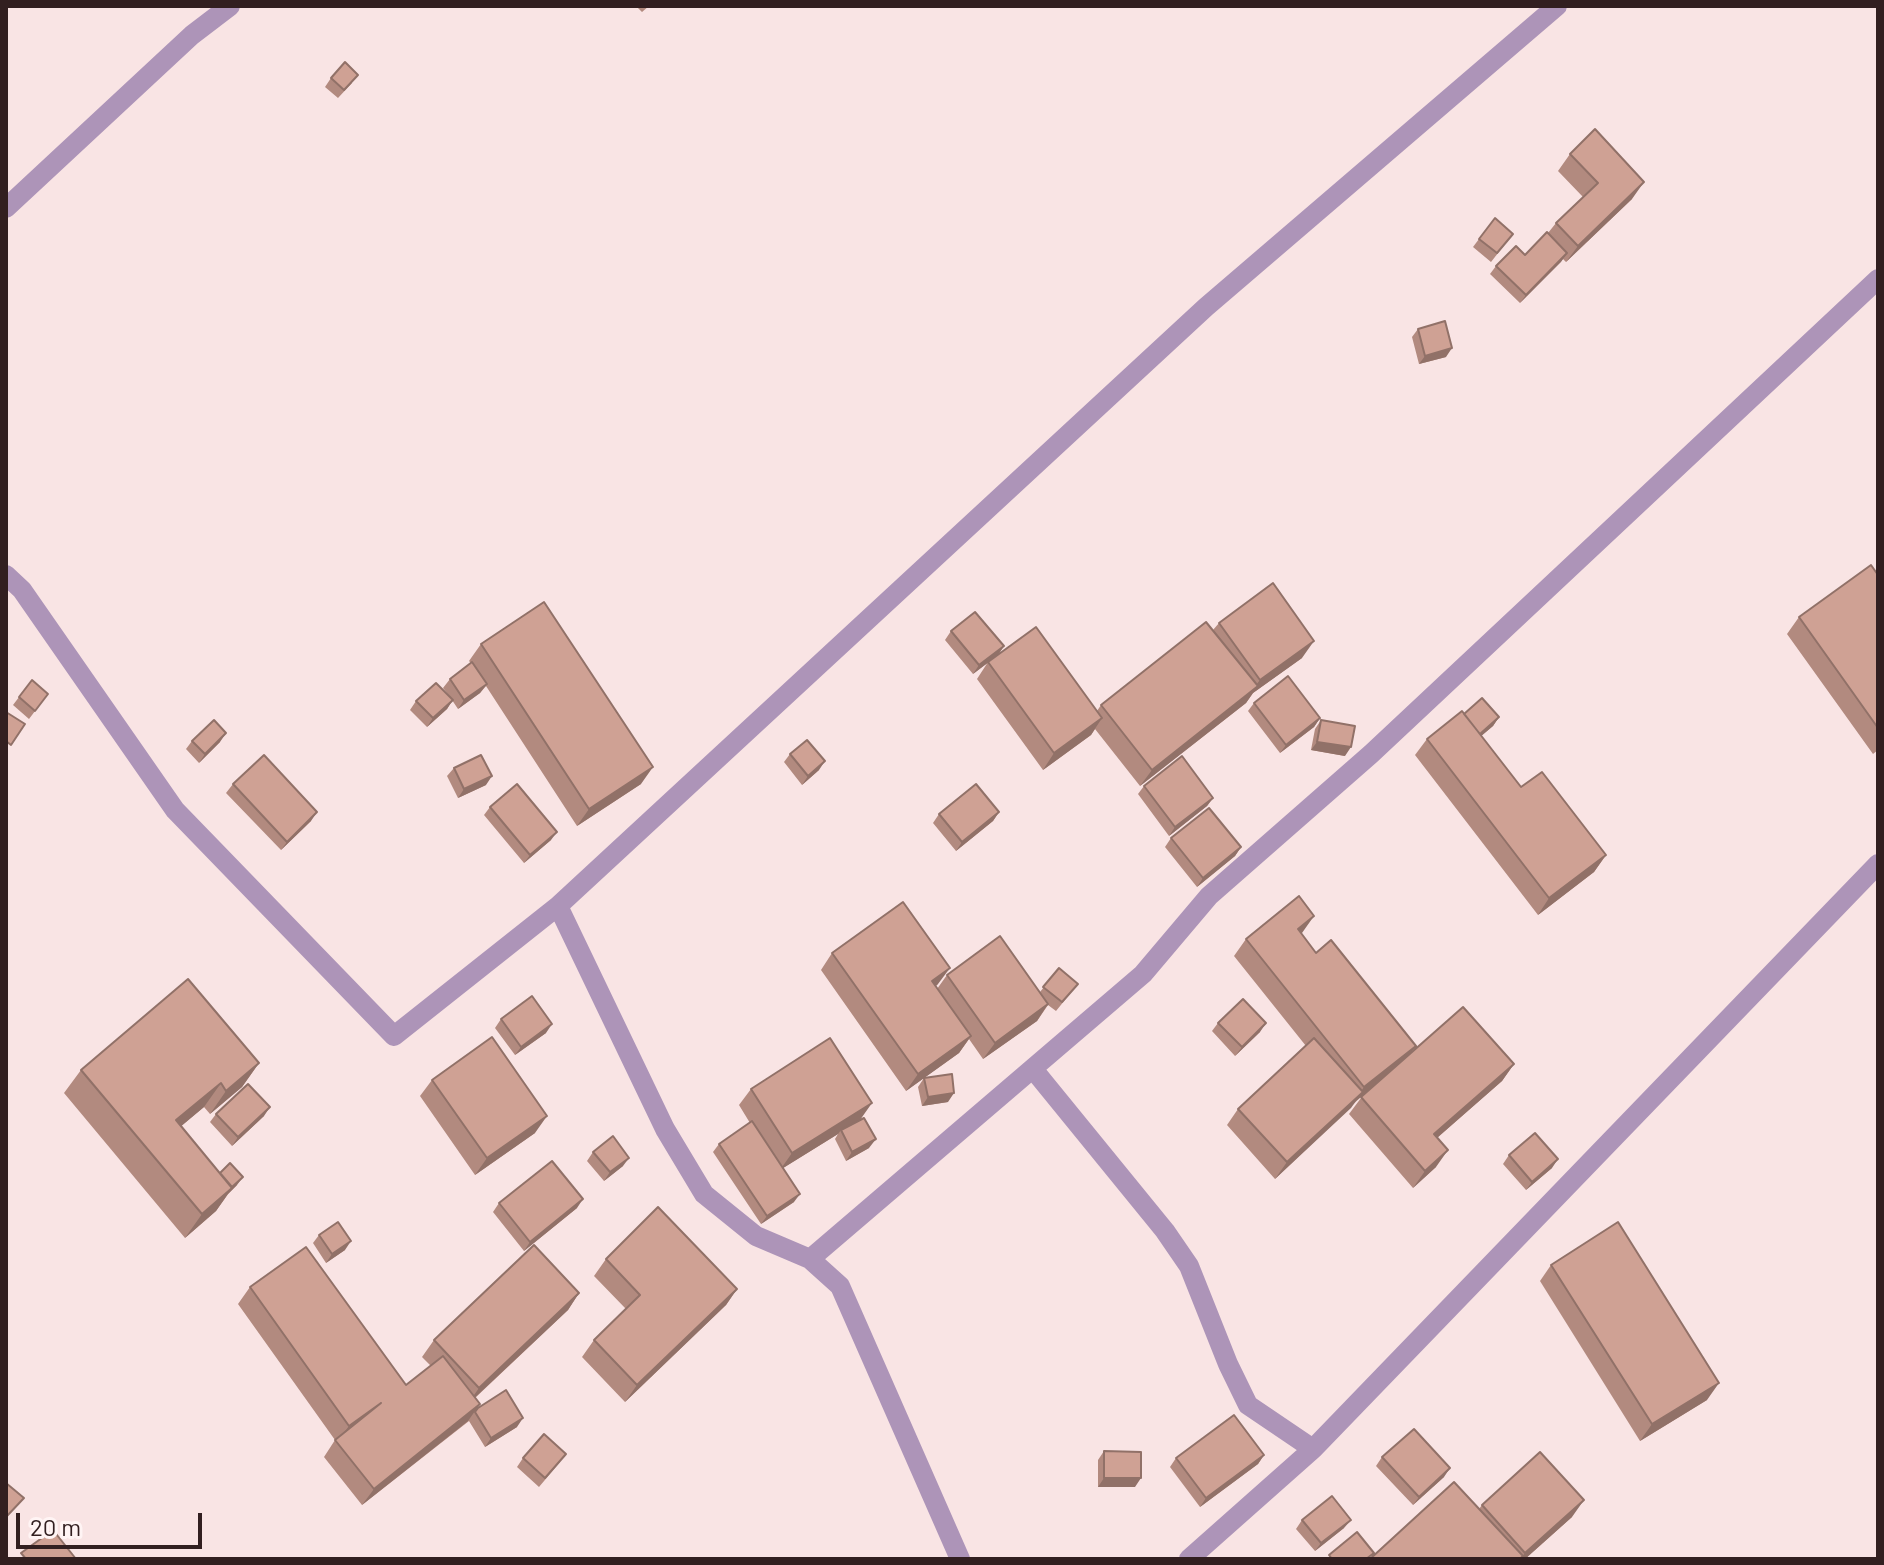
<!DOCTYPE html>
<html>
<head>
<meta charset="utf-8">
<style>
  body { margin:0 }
  #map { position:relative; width:1884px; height:1565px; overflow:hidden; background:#f9e4e4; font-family:Barlow,sans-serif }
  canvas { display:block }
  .frame { position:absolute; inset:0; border:8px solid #321f20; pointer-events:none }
  .scale { position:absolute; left:16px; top:1513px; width:186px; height:36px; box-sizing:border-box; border:4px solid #321f20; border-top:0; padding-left:10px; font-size:24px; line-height:28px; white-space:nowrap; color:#321f20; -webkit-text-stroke:6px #fff4f4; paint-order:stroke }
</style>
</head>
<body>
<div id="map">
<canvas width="1884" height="1565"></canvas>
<div class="frame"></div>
<div class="scale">20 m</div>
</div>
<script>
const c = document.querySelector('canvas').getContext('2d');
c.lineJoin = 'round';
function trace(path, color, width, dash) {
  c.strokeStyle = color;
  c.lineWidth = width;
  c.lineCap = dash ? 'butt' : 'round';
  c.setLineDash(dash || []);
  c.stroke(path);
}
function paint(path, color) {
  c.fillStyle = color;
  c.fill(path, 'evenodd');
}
const minor = new Path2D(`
  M6,208L192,35L230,6
  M6,575L22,590L175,810L394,1036L558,906L665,1129L704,1194L756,1236L810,1259L1143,974L1209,896L1371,754L1878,279
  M558,906L1206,307L1557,6
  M1033,1069L1165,1231L1189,1266L1228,1364L1248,1405L1313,1449L1189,1559
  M810,1259L840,1286L960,1559
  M1313,1449L1878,864`);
const wall = new Path2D(`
  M636,6H649L642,12Z
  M331,78L352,83L338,98L325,87Z
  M1570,154L1632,199L1566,262L1563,259L1520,303L1490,274L1496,266L1525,255L1548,233L1556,223L1583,197L1558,171Z
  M1513,234L1491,262L1473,247L1479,239Z
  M1418,329L1446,357L1419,364L1412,337Z
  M1878,575V750L1873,754L1787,634L1799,617Z
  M1219,623L1302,658L1253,693L1246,703L1140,786L1095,729L1091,735L1043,770L977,679L988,662L1097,711L1101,705L1213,630Z
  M951,631L1004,646L998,655L973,674L945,640Z
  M481,644L641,784L577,826L486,686L480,693L458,709L452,700L447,709L427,727L410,710L416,701L451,698L443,688L450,679L471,663L469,661Z
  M32,680L48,694L29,719L13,705Z
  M1254,703L1320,718L1314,727L1280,753L1248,711Z
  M1499,717L1493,726L1481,736L1521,787L1606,855L1594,872L1538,915L1415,755L1427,739Z
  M1321,720L1345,756L1311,750L1315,729Z
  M192,741L220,742L199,763L186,749Z
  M790,754L819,770L802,785L784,762Z
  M454,768L486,785L458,798L447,776Z
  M233,784L311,821L281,850L226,793Z
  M1144,786L1213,798L1207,806L1169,836L1138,794Z
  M490,807L551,840L524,863L484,815Z
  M999,812L993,821L956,851L933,823L939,814Z
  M1171,838L1241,847L1235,856L1197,887L1165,847Z
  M1301,934L1316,953L1416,1046L1410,1054L1514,1064L1502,1081L1437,1138L1436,1167L1413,1188L1349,1114L1364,1094L1275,1179L1227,1125L1238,1109L1306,1046L1234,956L1246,939Z
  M832,953L938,984L935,987L937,989L947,975L1040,992L1059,968L1078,984L1056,1011L1048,1005L1037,1021L983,1059L969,1039L959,1053L924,1078L948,1102L922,1106L918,1087L924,1078L906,1091L821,970Z
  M501,1019L546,1033L515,1055L495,1028Z
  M1218,1023L1260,1032L1235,1056L1212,1031Z
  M259,1063L242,1087L210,1114L204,1107L181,1126L220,1173L237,1185L228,1194L216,1211L185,1238L64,1093L81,1070Z
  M432,1080L535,1133L475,1175L420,1096Z
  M751,1089L860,1120L869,1148L846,1161L835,1139L838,1134L783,1168L794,1202L761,1224L713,1152L719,1144L750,1123L739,1105Z
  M216,1114L264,1116L232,1146L210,1122Z
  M593,1152L623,1166L604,1181L587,1161Z
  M1509,1155L1552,1168L1526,1190L1503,1164Z
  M499,1203L577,1208L524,1251L493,1212Z
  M319,1235L345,1250L326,1263L313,1243Z
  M606,1259L737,1289L726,1305L625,1402L582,1357L594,1340L626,1309L594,1276Z
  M1551,1265L1707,1400L1640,1441L1540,1281Z
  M250,1287L406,1385L431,1366L422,1357L434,1340L579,1293L568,1310L475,1398L478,1408L517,1427L485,1447L469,1421L362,1505L324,1457L335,1440L238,1304Z
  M1104,1451L1135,1487H1098V1460Z
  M1264,1455L1258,1464L1200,1507L1170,1467L1176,1458Z
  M1382,1457L1444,1477L1413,1505L1376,1466Z
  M523,1458L560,1462L539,1487L517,1467Z
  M1482,1505L1572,1517L1525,1559L1479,1509Z
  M1302,1520L1344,1528L1315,1551L1296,1529Z`);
const shadedWall = new Path2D(`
  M1644,182L1632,199L1566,262L1578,246Z
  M1567,253L1561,262L1520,303L1526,295Z
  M1452,348L1446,357L1419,364L1425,356Z
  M1314,641L1302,658L1253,693L1246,703L1140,786L1152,770L1252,690L1260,680Z
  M1004,646L998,655L973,674L979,665Z
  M487,684L480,693L458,709L464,700Z
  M453,700L447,709L427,727L433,718Z
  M1499,717L1493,726L1473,743L1479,734Z
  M1102,718L1091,735L1043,770L1054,753Z
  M1320,718L1314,727L1280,753L1286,745Z
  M226,733L220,742L199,763L205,754Z
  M1317,742L1351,747L1345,756L1311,750Z
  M825,761L819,770L802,785L808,776Z
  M653,767L641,784L577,826L589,809Z
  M492,776L486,785L458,798L464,789Z
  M1213,798L1207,806L1169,836L1175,827Z
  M317,812L311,821L281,850L287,842Z
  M999,812L993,821L956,851L962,842Z
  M557,832L551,840L524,863L530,855Z
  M1241,847L1235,856L1197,887L1203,878Z
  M1606,855L1594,872L1538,915L1549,898Z
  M1314,916L1302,933L1286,946L1298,929Z
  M950,968L938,984L920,998L932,981Z
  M1048,1004L1037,1021L983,1059L995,1043Z
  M1266,1023L1260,1032L1235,1056L1242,1047Z
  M552,1024L546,1033L515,1055L521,1047Z
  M971,1036L959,1053L906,1091L918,1074Z
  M1416,1046L1404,1062L1356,1101L1351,1108L1275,1179L1287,1162L1358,1096L1364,1087Z
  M259,1063L242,1087L210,1114L226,1091Z
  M1514,1064L1502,1081L1422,1151L1434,1134Z
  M221,1083L204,1107L160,1144L176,1120Z
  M954,1093L948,1102L922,1106L928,1097Z
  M872,1103L860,1120L841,1130L838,1134L780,1170L792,1153Z
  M270,1107L264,1116L232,1146L238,1137Z
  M547,1116L535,1133L475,1175L487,1158Z
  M876,1139L869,1148L846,1161L852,1152Z
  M1448,1150L1436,1167L1413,1188L1425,1171Z
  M629,1158L623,1166L604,1181L610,1172Z
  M1558,1159L1552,1168L1526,1190L1532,1182Z
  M243,1177L237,1185L228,1194L216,1211L185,1238L202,1214Z
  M800,1194L794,1202L761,1224L767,1216Z
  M583,1199L577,1208L524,1251L530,1242Z
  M351,1241L345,1250L326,1263L332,1254Z
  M737,1289L726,1305L625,1402L637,1385Z
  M579,1293L568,1310L467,1405L479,1388Z
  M1719,1383L1707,1400L1640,1441L1652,1424Z
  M381,1403L337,1442L349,1426Z
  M480,1404L468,1421L362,1505L374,1489Z
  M523,1418L517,1427L485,1447L491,1438Z
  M1264,1455L1258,1464L1200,1507L1206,1498Z
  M1450,1468L1444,1477L1413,1505L1419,1497Z
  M1104,1478H1141L1135,1487H1098Z
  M1584,1500L1572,1517L1525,1559H1520L1525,1553Z
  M1351,1520L1344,1528L1315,1551L1321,1543Z`);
const building = new Path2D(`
  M345,62L358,75L344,90L331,78Z
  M1595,129L1644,182L1578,246L1556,223L1598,183L1570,154Z
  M1495,218L1513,234L1497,253L1479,239Z
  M1547,232L1567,253L1526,295L1496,266L1516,246L1525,255Z
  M1445,321L1452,348L1425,356L1418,329Z
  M1871,565L1878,575V728L1799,617Z
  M1273,583L1314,641L1260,680L1219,623Z
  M544,602L653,767L589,809L481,644Z
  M975,612L1004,646L979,665L951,631Z
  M1206,622L1258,686L1152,770L1101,705Z
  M1036,627L1102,718L1054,753L988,662Z
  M472,662L487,684L464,700L450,679Z
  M1288,676L1320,718L1286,745L1254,703Z
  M32,680L48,694L35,711L19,697Z
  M436,683L453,700L433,718L416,701Z
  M1482,698L1499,717L1480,734L1464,714Z
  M1462,711L1521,787L1542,772L1606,855L1549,898L1427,739Z
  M6,712L25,724L11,745L6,741Z
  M214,720L226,733L205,754L192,741Z
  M1321,720L1355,726L1351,747L1317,742Z
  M807,740L825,761L808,776L790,754Z
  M264,755L317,812L287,842L233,784Z
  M481,755L492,776L464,789L454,768Z
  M1182,756L1213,798L1175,827L1144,786Z
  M517,784L557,832L530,855L490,807Z
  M976,784L999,812L962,842L939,814Z
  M1209,808L1241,847L1203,878L1171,838Z
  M1299,896L1314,916L1298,929L1316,953L1331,940L1416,1046L1364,1087L1246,939Z
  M903,902L950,968L932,981L971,1036L918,1074L832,953Z
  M1000,936L1048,1004L995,1043L947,975Z
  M1059,968L1078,984L1062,1002L1043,987Z
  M188,979L259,1063L226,1091L221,1083L176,1120L232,1188L202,1214L81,1070Z
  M532,996L552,1024L521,1047L501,1019Z
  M1243,999L1266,1023L1242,1047L1218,1023Z
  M1463,1007L1514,1064L1434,1134L1448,1150L1425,1171L1361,1097Z
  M492,1037L547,1116L487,1158L432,1080Z
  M830,1038L872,1103L792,1153L751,1089Z
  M1314,1038L1363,1092L1287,1162L1238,1109Z
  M952,1074L954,1093L928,1097L924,1078Z
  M248,1084L270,1107L238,1137L216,1114Z
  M864,1118L876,1139L852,1152L841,1130Z
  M752,1121L800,1194L767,1216L719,1144Z
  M1535,1133L1558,1159L1532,1182L1509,1155Z
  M613,1136L629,1158L610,1172L593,1152Z
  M552,1161L583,1199L530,1242L499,1203Z
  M230,1163L243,1177L232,1187L220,1173Z
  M658,1207L737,1289L637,1385L594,1340L640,1295L606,1259Z
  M338,1222L351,1241L332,1254L319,1235Z
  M1618,1222L1719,1383L1652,1424L1551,1265Z
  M534,1245L579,1293L479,1388L434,1340Z
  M306,1247L406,1385L443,1356L480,1404L374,1489L335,1440L381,1403L349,1426L250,1287Z
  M506,1390L523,1418L491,1438L475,1412L478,1408Z
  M1234,1415L1264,1455L1206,1498L1176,1458Z
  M1414,1429L1450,1468L1419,1497L1382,1457Z
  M544,1434L566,1454L545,1478L523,1458Z
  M1104,1451L1141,1452V1478H1104Z
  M1540,1452L1584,1500L1525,1553L1482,1505Z
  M1454,1482L1523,1556L1520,1559H1370Z
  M6,1483L24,1498L6,1517Z
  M1332,1496L1351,1520L1321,1543L1302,1520Z
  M53,1530L76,1559H26L21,1553Z
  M1357,1532L1374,1553L1366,1559H1332L1329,1555Z`);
trace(minor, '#ad94b8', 20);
paint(wall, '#b28a7f');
paint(shadedWall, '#917168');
paint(building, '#cfa194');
trace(building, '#917168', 2);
</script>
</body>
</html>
